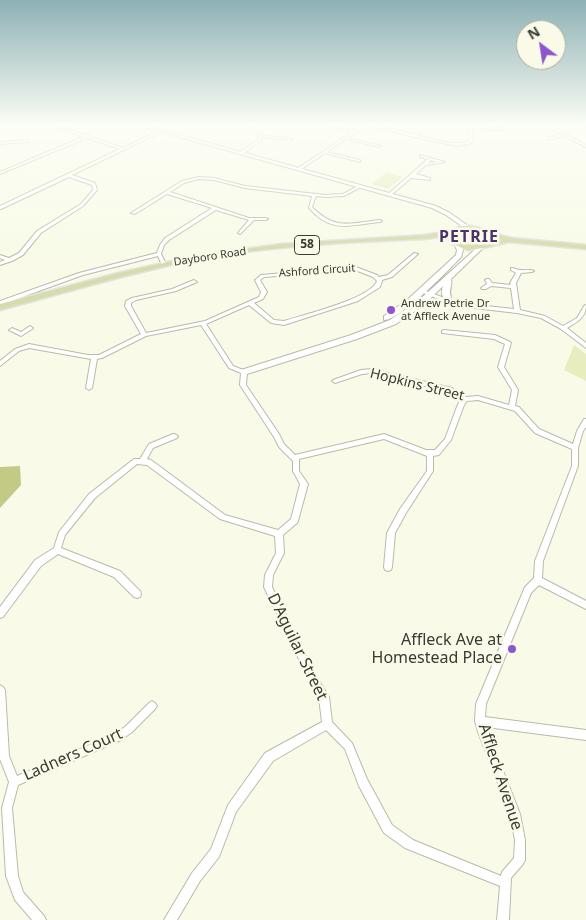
<!DOCTYPE html>
<html>
<head>
<meta charset="utf-8">
<style>
  body { margin:0 }
  #map { position:relative; width:586px; height:920px; overflow:hidden; background:#f9fbe8; font-family:"Noto Sans",sans-serif }
  canvas { display:block }
  .north { position:absolute; left:516px; top:20px; width:50px; height:50px; box-sizing:border-box; background:#f9fbe8; border:1px solid #acae9f; border-radius:50%; rotate:329deg; font-size:14px; font-weight:700; line-height:20px; text-align:center; color:#393a32 }
  .north::after { content:''; display:block; margin:auto; width:18px; height:22px; background:#8d56ce; clip-path:polygon(50% 0,100% 100%,50% 72%,0 100%) }
</style>
</head>
<body>
<div id="map">
<canvas width="586" height="920"></canvas>
<div class="north">N</div>
</div>
<script>
const c = document.querySelector('canvas').getContext('2d');
c.lineJoin = 'round';
function paint(path, color) {
  c.fillStyle = color;
  c.fill(path, 'evenodd');
}
function trace(path, color, width, dash) {
  c.strokeStyle = color;
  c.lineWidth = width;
  c.lineCap = dash ? 'butt' : 'round';
  c.setLineDash(dash || []);
  c.stroke(path);
}
function drawText(font, color, halo, rows, align = 'center') {
  c.font = font + ' "Noto Sans",sans-serif';
  c.lineWidth = 5;
  c.setLineDash([]);
  c.textBaseline = 'middle';
  c.strokeStyle = halo;
  c.fillStyle = color;
  for (const [text, x, y, turn = 0] of rows) {
    c.save();
    c.translate(x, y);
    c.rotate((+turn || 0) * Math.PI / 180);
    c.textAlign = isNaN(turn) ? turn : align;
    if (halo) c.strokeText(text, 0, 0);
    c.fillText(text, 0, 0);
    c.restore();
  }
}
const green = new Path2D(`
  M387,172L403,177L388,189L371,184Z
  M574,345L586,354V381L564,370Z`);
const forest = new Path2D(`
  M20,466L21,485L0,508V467Z`);
const street = new Path2D(`
  M53,126H58L86,135H89V136L123,148L160,130L163,131L72,175L95,183L97,190L83,206L41,233L23,255L12,261L0,265V262L5,260L0,258V255L9,258L19,253L37,231L81,204L93,190L92,185L69,177L1,209H0V206L120,149L87,138L0,174V172L83,137Z
  M249,126H253L262,135L293,139L291,140L262,137V140L242,154H240V152L259,139L258,134Z
  M326,126H332L353,131L361,126H365L348,138L381,146L379,147L346,139L327,152L360,160V162L325,153L300,170H298V168L351,133Z
  M372,126H379L414,134L418,131V126H422V131L417,135C431,138 460,149 470,139L469,133L464,126L504,128L507,126H511L505,130L470,129L473,133V140L469,144L457,146L414,137Z
  M556,126H560L558,130L586,145V147L564,136L548,140V138L562,134L554,130Z
  M583,126H586V127H584Z
  M27,140L28,142L0,144V142Z
  M420,155L445,162L426,165L416,174L430,178V180L411,178L390,196H388V194L428,159L420,157ZM431,160L437,162L428,163Z
  M199,177L214,178L245,186L325,195L343,194L360,185L362,186L361,187L344,196L325,197L316,196L312,207C335,231 351,223 380,220L382,221L380,222C349,225 332,234 309,208L312,196L245,188L214,180L199,179L184,183L170,192L249,218H266L268,219L266,220H254L240,234L238,233L249,220L216,210L169,240L164,245L161,254L166,264V265H162L158,256L83,275L0,305V301L79,273L157,253L160,245L165,238L212,208L167,194L135,214L131,213L182,181Z
  M414,253L418,254L392,277L382,280V281L380,287L358,301L284,325L271,323L249,305L206,324L233,366L246,371L247,372L246,385L279,434L284,444L295,455L384,434L426,450H435L445,439L458,404L461,400L448,392L372,373L362,374L335,383L332,381L333,380L361,370L372,369L452,388L466,397L478,396L509,405L512,390L498,367L505,344L494,339L442,333V331L444,330L495,335L510,342L511,343L504,367L518,390L515,406L519,407L539,429L573,444L577,431L584,419H586V427L583,431L578,448V466L543,561L542,578L586,601V609L539,585L531,593L486,704L485,717L586,730V740L486,727L520,814L525,840V860L523,864L511,878L509,920H497L500,886L405,848L384,833L359,786L345,749L326,730L273,761L236,812L219,857L200,881L177,920H164L192,873L211,849L228,805L265,753L322,722L319,698L309,680L264,587L265,575L276,553L275,536L220,519L147,465L137,464L95,498L65,535L61,548L120,571L140,591L141,594L140,597L137,598L134,597L114,577L58,554L41,566L3,617L0,618V607L35,560L54,548L59,532L89,494L134,459H140L149,444L173,434H175L178,436L177,438L153,448L147,459L151,460L225,515L278,530L291,519L300,484L293,471V461L279,447L274,437L240,385L241,373L229,368L201,325L146,336L102,358L97,359L92,388L89,390L86,388L91,359L29,348L19,351L0,366V361L15,349L29,344L88,355H99L141,334L125,306L126,301L132,298L172,289L194,280L197,282L176,291L136,300L131,303V306L146,333L205,321L259,297L261,292L255,280L261,275L356,267L377,275L379,277L388,275ZM355,270L373,277L377,281C370,299 303,315 284,321L274,320L254,303L263,299L267,292L260,280L264,277ZM478,400L515,411L535,433L572,449V466L535,561L534,578L525,587L476,704L475,721L478,732L510,814L515,840L514,858L502,872L501,876L413,840L392,825L367,779L352,743L332,722L329,697L327,694L315,674L272,587L273,575L284,553L283,535L297,523L298,521L308,484L299,471V459L384,439L427,456V471L400,509L387,533L384,567L385,570L388,571L391,570L392,567L395,533L406,513L433,471V456L439,455L451,440L464,405L467,401Z
  M511,268C515,268 517,270 521,270C526,271 530,269 534,271L532,272L521,273L516,283L520,310L545,316L563,326L577,318L584,306L586,305C586,318 577,322 567,328L586,343V348L561,329L541,318L517,313L457,306L418,291L419,290H423L458,303L514,309L511,288L491,286L486,289H482L481,288L487,284L485,280L487,279H489L492,283L511,285L510,283L516,273L511,270Z
  M30,326L33,328L32,329L21,336L9,330L12,328L21,332Z
  M0,685L3,687L5,690L9,756L17,776L115,734L126,726L149,703L152,701L155,703L157,706L155,709L132,732L121,740L18,785L12,808L18,876L23,892L44,916L46,920H32L15,900L6,876L2,808L9,782L0,759Z`);
const secondary = new Path2D(`
  M140,126H148L436,206L450,213L471,228L466,229L446,215L432,208Z
  M455,243H459L463,250L461,257C449,270 399,321 384,320V316L407,300L456,255L457,250L454,244Z
  M480,245L485,246L451,279C453,286 448,289 451,297L450,299H447C441,298 441,291 443,286L424,305L396,324L357,339L247,374L244,375L240,372L241,370L351,335L390,320L418,301Z`);
const primary = new Path2D(`
  M461,226C479,224 494,235 513,238C537,241 562,242 586,245V249L509,242L484,248L468,250L452,244L446,236L425,239C348,242 271,246 195,260C129,273 65,293 0,310V304L118,273L195,256L281,244L425,235L449,231ZM466,230L481,233L490,242L468,245L458,241L454,234ZM492,238L501,240L493,241Z`);
const markers = [
  [391,310,5,"#8d56ce"],
  [512,649,5,"#8d56ce"]
];
const farStreetnames = [
  ["Dayboro Road",210,257,-9],
  ["Ashford Circuit",317,271,-4]
];
const farPoinames = [
  ["Andrew Petrie Dr",401,304],
  ["at Affleck Avenue",401,317]
];
const shields = [
  [307,245,25]
];
const shieldNames = [
  ["58",307,245]
];
const streetNames = [
  ["Hopkins Street",417,385,14]
];
const farDistrictnames = [
  ["PETRIE",469,237]
];
const nearPoinames = [
  ["Affleck Ave at",502,640],
  ["Homestead Place",502,658]
];
const nearStreetnames = [
  ["D'Aguilar Street",297,647,64],
  ["Ladners Court",73,755,-24],
  ["Affleck Avenue",500,777,72]
];
paint(green, '#e8edc0');
paint(forest, '#c3ca86');
trace(street, '#b9bba9', 2);
trace(secondary, '#b9bba9', 2);
trace(primary, '#e3e3e2', 3);
paint(street, '#fff');
paint(secondary, '#fff');
paint(primary, '#d7dcad');
const sky = c.createLinearGradient(0, 0, 0, 255);
sky.addColorStop(0, '#8db1b5');
sky.addColorStop(0.49, '#fcfdf5');
sky.addColorStop(1, '#fcfdf500');
c.fillStyle = sky;
c.fillRect(0, 0, 586, 255);
for (const [x, y, r, color] of markers) {
  const dot = new Path2D();
  dot.arc(x, y, r, 0, 2 * Math.PI);
  c.fillStyle = color;
  c.fill(dot);
  trace(dot, '#f9fbe8', 2);
}
drawText('11px', '#393a32', '#f9fbe8', farStreetnames);
drawText('11px', '#393a32', '#f9fbe8', farPoinames, 'left');
for (const [x, y, w] of shields) {
  const box = new Path2D();
  box.roundRect(x - w / 2, y - 9.5, w, 19, 4);
  c.fillStyle = '#f9fbe8';
  c.fill(box);
  trace(box, '#393a32', 1);
}
drawText('bold 12px', '#393a32', null, shieldNames);
drawText('14px', '#393a32', '#f9fbe8', streetNames);
c.letterSpacing = '1px';
drawText('bold 16px', '#4c326d', '#f9fbe8', farDistrictnames);
c.letterSpacing = '0px';
drawText('16px', '#393a32', '#f9fbe8', nearPoinames, 'right');
drawText('16px', '#393a32', '#f9fbe8', nearStreetnames);
</script>
</body>
</html>
